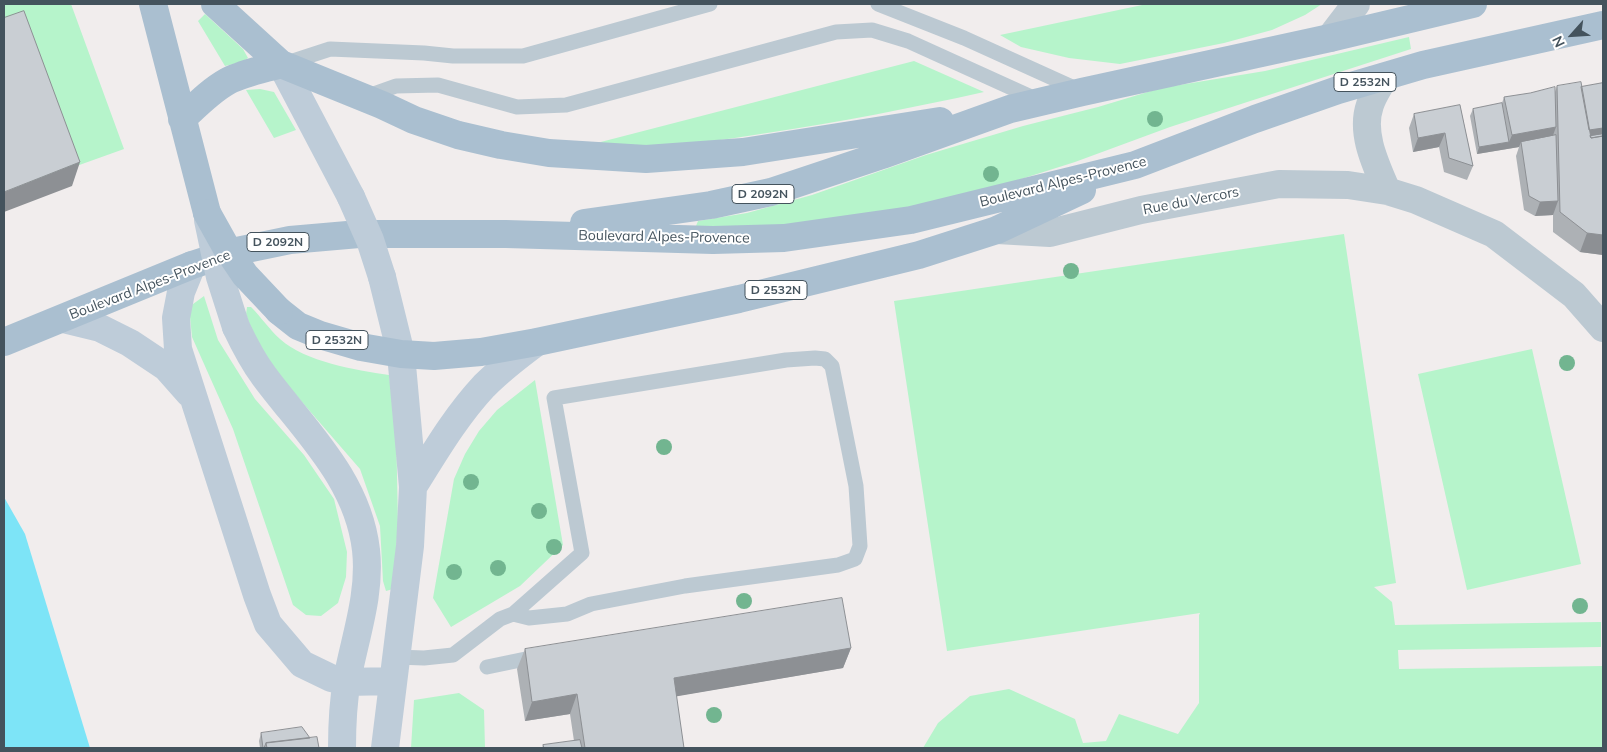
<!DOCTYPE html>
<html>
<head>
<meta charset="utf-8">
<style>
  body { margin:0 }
  #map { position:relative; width:1607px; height:752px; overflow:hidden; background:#f1eded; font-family:Mulish,sans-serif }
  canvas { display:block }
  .frame { position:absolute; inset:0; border:5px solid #44535d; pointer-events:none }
  .north { position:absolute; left:1547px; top:10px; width:50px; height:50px; -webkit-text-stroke:4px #fff; paint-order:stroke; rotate:244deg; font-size:14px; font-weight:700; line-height:20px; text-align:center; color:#44535d }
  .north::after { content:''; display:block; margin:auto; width:18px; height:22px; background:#44535d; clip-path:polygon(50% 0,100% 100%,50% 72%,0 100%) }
</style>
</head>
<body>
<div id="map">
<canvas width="1607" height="752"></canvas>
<div class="frame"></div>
<div class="north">N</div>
</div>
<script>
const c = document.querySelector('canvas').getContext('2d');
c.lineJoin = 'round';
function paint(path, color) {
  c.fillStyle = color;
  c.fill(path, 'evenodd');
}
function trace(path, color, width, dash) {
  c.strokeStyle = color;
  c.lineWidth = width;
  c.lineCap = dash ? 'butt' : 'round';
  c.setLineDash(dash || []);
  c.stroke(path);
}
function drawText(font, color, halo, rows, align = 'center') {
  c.font = font + ' Mulish,sans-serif';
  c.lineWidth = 4;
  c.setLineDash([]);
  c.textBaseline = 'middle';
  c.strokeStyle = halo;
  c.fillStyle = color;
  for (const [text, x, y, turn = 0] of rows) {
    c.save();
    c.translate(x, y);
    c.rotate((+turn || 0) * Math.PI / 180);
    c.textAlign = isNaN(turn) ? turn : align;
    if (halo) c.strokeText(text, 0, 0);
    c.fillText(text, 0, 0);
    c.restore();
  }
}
const green = new Path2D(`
  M4,4H71L124,149L4,192Z
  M1147,4H1322L1305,15L1272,30L1224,43L1120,64L1069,58L1021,47L1000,35Z
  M205,14L243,49L248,58L242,62L225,66L198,21Z
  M1409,37L1411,49L1170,127L1075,162L999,186L914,207L809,224L699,230L696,226L698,221L747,213L812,195L926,155L1023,126L1098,107L1161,88L1265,71Z
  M914,61L984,92C912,108 840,122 767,133C710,142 651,151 593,144Z
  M260,89L274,92L296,130L274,138L246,90Z
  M1344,234L1396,583L1374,587L1392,602L1395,625L1601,622V647L1398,650L1399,669L1603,666V748H923L938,723L970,696L1009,689L1075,719L1083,743L1106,741L1119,714L1178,734L1199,703V615L1200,613L947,651L894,301Z
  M204,296L218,340L255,399L304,455L334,499L347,552L346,577L338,603L321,616L306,615L293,605L233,429L192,337L189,307Z
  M247,307H251C261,317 269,329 280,339C306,362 355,370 389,375L396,425L398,524L393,589L386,591L383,581L380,526L360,469L275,371L256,343L246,314Z
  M1532,349L1581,564L1467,590L1418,374Z
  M535,380L563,545L520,586L451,627L433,598L454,479L465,454L479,431L497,410Z
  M459,693L484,710L485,748H411L414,700Z`);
const water = new Path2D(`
  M4,497L25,534L90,748H4Z`);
const service = new Path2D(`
  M878,4L964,38L1081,91
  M284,64L330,49L424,53L453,56H523L710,4
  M365,97L396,86L438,85L517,107L566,105L836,32L872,30L908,41L1038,100
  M396,657L424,658L453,655L500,619L513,614L582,553L554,398L786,360L815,358L825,359L832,366L856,486L860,546L855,559L838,565L685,586L591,604L567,614L529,618L513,614
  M487,667L540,656`);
const minor = new Path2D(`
  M1330,38L1356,4
  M1384,77C1380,86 1373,95 1370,105C1360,133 1376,165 1387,191
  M997,230L1050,233L1141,210L1279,184L1348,185L1387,191L1416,200L1494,234L1574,295L1603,328`);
const secondary = new Path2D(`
  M281,64L351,197
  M192,265L181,292L176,318L178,349L257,595L268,624L302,664L331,678L347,682L393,681
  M382,277L401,354L413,487L410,546L385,748
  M63,319L100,328L130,343L166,367L189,393
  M236,327C244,344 252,360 264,376C304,430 358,479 366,550C371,594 355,637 347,680C343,703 342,726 342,748
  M413,487C435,452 456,416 484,386C500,370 518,356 537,342`);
const primary = new Path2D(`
  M153,4L207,213
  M215,4L281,64L382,105L414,120L458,135L501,145L549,153L646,159L743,152L940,121
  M182,119C196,106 210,91 228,81C244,73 264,69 281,64
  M584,223L711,205L771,192L882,155L1010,109L1082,92L1330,38L1473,4
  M279,311L298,326L320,335L361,347L401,354L434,356L481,352L537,342L739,299L919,255L997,230L1082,190
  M4,342L192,265L232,252L290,240L359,234H506L713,240L784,238L911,220L1135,165L1255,119L1338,90L1423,65L1603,25`);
const secondaryBridge = new Path2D(`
  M351,197L370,240L382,277
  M208,220L220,277L236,327`);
const primaryBridge = new Path2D(`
  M207,213L226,247L245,275L279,311`);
const trees = [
  [1155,119],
  [991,174],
  [1071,271],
  [1567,363],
  [664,447],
  [471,482],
  [539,511],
  [554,547],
  [498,568],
  [454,572],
  [744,601],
  [1580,606],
  [714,715]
];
const wall = new Path2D(`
  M1603,83V255L1580,252L1553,232V215L1535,216L1524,210L1516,156L1519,147L1477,154L1470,116L1473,109L1502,103L1504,97L1555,92L1557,86L1581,87Z
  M1460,105L1473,166L1467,180L1444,172L1439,147L1413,152L1409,128L1414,114Z
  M851,648L843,668L676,696L684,748H542L543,745L574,741L570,714L525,721L517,669L525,649Z
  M261,733L310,738L319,748H260L259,741Z`);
const shadedWall = new Path2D(`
  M1556,127L1551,141L1521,142L1519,147L1477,154L1479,147L1509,142L1512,135Z
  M1603,128V141L1584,137L1586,130Z
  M1445,133L1439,147L1413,152L1418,138Z
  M80,162L72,186L4,212V192Z
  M1558,201L1553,215L1535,216L1540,202Z
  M1587,233L1603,235V255L1580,252Z
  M851,648L843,668L667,698L674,678Z
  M577,694L570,714L525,721L532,702Z`);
const building = new Path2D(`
  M24,11L80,162L4,192V18Z
  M1581,82L1591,138L1603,136V235L1587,233L1560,212L1557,86Z
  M1603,83V128L1589,130L1581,87Z
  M1555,87L1556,127L1512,135L1504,97L1530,93Z
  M1502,103L1509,142L1479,147L1473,109Z
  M1460,105L1473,166L1449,158L1445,133L1418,138L1414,114Z
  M1603,134V136L1591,138L1590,136Z
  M1556,135L1558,201L1540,202L1529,196L1521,142Z
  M842,598L851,648L674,678L684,748H585L577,694L532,702L525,649Z
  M302,727L310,738L266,743L264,748H263L261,733Z
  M317,737L319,748H267L266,743Z
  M580,740L582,748H544L543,745Z`);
const shields = [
  [1365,82,62],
  [763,194,62],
  [278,242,62],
  [776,290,62],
  [337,340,62]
];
const shieldNames = [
  ["D 2532N",1365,82],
  ["D 2092N",763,194],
  ["D 2092N",278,242],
  ["D 2532N",776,290],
  ["D 2532N",337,340]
];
const streetNames = [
  ["Boulevard Alpes-Provence",1063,182,-14],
  ["Rue du Vercors",1191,201,-11],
  ["Boulevard Alpes-Provence",664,237,1],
  ["Boulevard Alpes-Provence",150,285,-21]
];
paint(green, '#b6f4cb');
paint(water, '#7de4f7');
trace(service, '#bcc9d2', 15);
trace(minor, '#bcc9d2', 28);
trace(secondary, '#beccd9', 28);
trace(primary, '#aabfd0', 28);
trace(secondaryBridge, '#beccd9', 28);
trace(primaryBridge, '#aabfd0', 28);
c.fillStyle = '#72b590';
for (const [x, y] of trees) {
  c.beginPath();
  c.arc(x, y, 8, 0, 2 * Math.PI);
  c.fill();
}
paint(wall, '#adb1b5');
paint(shadedWall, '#8d9094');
paint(building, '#c9ced3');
trace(building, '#8d9094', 1);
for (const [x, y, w] of shields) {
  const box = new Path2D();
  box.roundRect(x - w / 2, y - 9.5, w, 19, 4);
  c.fillStyle = '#fff';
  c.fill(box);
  trace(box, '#44535d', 1);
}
drawText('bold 12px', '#44535d', null, shieldNames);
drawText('14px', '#44535d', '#fff', streetNames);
</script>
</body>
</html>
